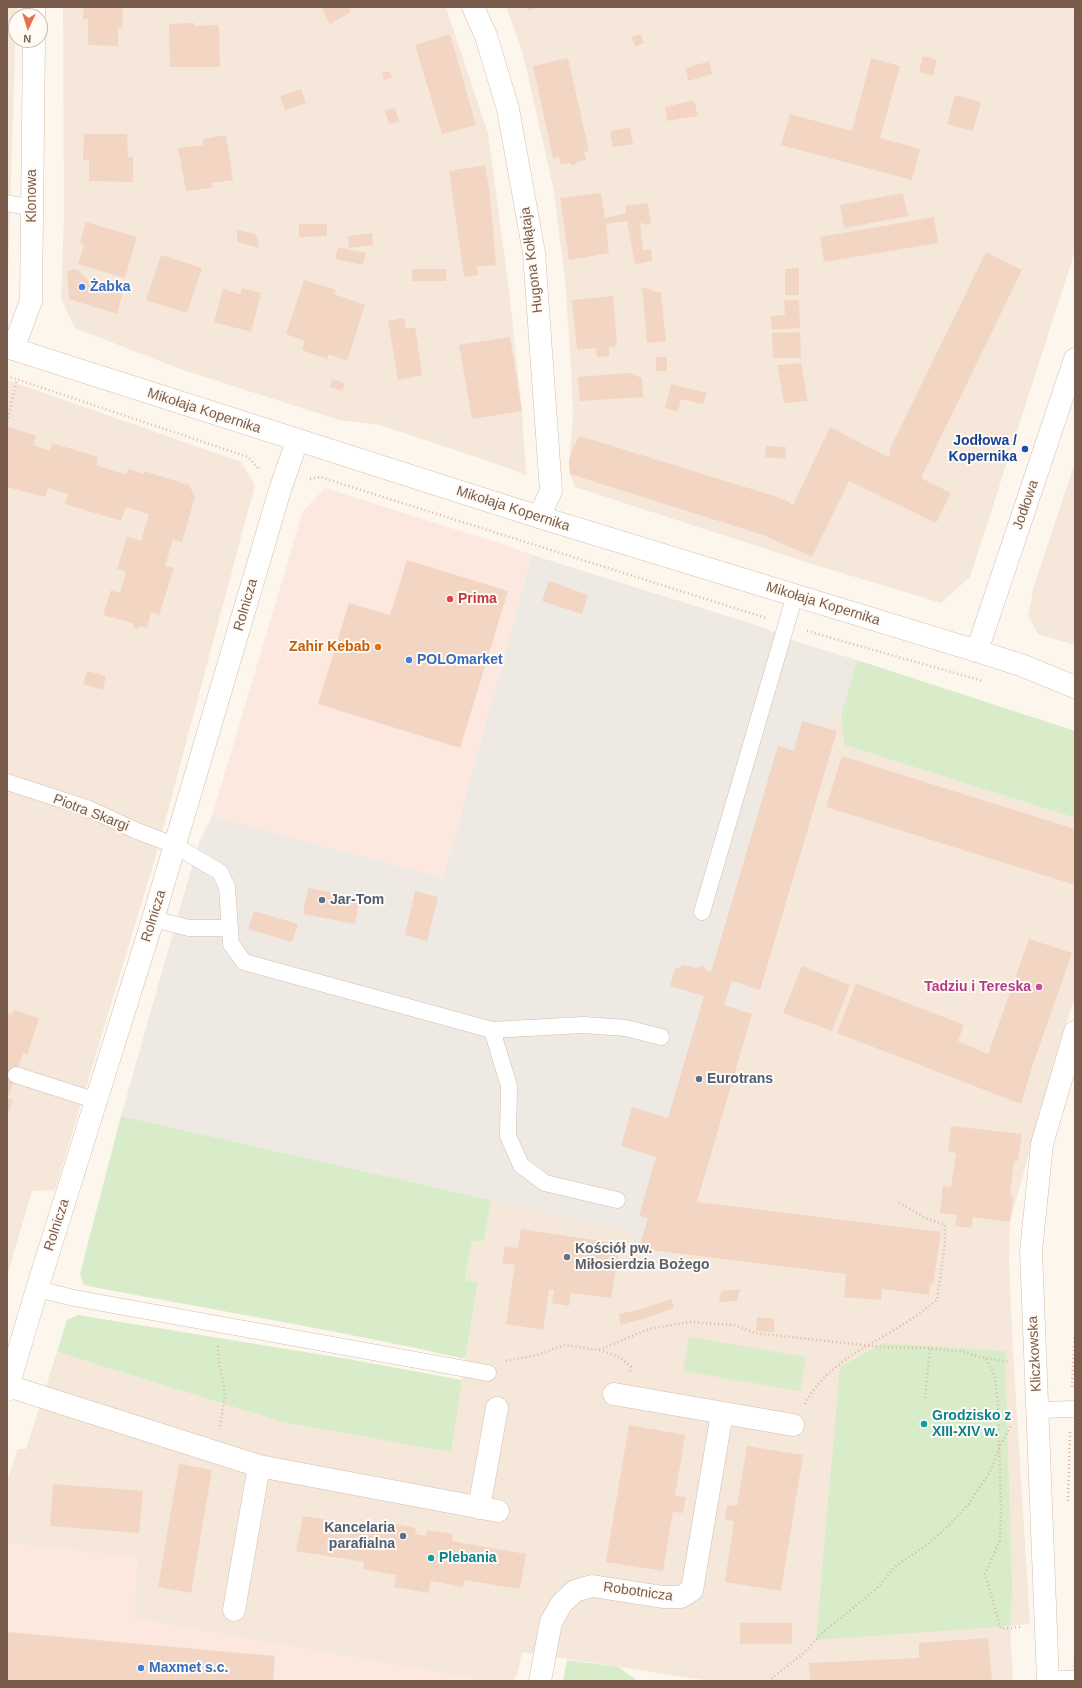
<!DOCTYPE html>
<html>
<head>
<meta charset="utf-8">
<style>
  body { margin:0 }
  #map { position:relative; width:1082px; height:1688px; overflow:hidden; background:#fdf6ec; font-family:Helvetica,sans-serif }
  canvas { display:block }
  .frame { position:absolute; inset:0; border:8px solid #7a5c4d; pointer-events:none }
  .north { position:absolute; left:8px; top:8px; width:40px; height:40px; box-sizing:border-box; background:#fffaf3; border:1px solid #cabbb1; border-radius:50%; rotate:184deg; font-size:11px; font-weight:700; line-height:16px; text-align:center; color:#7a5c4d }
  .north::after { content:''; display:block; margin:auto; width:14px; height:18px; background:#e76f51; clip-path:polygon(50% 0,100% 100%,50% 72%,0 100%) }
</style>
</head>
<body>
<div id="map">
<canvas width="1082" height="1688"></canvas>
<div class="frame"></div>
<div class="north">N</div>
</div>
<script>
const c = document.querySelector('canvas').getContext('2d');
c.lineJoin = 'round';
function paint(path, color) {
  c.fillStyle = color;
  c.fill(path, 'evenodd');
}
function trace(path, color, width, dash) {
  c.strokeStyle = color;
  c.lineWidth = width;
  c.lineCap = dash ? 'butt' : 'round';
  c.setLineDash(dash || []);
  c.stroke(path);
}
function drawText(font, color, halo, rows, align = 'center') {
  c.font = font + ' Helvetica,sans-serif';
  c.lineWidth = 4;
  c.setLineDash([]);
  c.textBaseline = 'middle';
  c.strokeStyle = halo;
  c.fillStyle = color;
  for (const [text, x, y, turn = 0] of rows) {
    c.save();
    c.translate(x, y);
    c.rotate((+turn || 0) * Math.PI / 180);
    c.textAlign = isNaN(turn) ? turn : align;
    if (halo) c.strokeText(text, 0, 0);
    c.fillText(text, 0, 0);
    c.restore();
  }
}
const residential = new Path2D(`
  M7,7H18L17,16H16L7,310Z
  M63,7H446L488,133L509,290L522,411L526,475L494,463L380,425L339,420L180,369L75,328L61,298L64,218Z
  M506,7H1065L1075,9V251L970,577L941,603L812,564L575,487L570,474L569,461L573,415L571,366L565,278L553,187L522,50Z
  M7,380L241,462L255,485L156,855L55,1190L32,1191L7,1276Z
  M1075,462V645L1038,634L1028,616L1034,586Z
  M831,713L841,715L844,745L1075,818V999L1062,1034L1010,1222L1009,1261L1013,1351L1030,1624L1010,1626L1013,1681H710L522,1652L517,1675L512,1681H485L134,1619L137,1558L7,1543V1481L18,1449H26L57,1352L282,1422L450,1451L478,1282L465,1280L472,1240L484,1241L491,1200L628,1231L640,1256L673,1262L796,842Z`);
const commercial = new Path2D(`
  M325,488L505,545L532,555L443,878L212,816L303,511Z
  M7,1543L138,1558L134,1619L485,1681H7Z`);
const industrial = new Path2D(`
  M532,555L756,625L798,642L857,660L841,715L831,714L796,842L673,1262L640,1256L628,1231L121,1116L190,873L200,840L212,816L443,878Z
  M1075,1620V1681H1072L1073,1660Z`);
const green = new Path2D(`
  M857,660L1075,731V818L844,745L841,715Z
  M121,1116L491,1200L484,1241H472L465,1280L478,1282L465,1359C339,1330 211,1310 84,1285L80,1274Z
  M78,1315L348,1359L462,1380L451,1452L282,1422L57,1352L67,1320Z
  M689,1337L806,1357L800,1391L683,1371Z
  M883,1343L1005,1351L1012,1588L1010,1626L816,1640L840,1367Z
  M567,1660L618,1667L638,1681H563Z`);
const building = new Path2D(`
  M84,7H123L122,28H118V46L88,45V19H83Z
  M321,7H348L351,12L330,24Z
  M527,7H536V8L528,11Z
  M194,23L195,26L219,25L220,67H170L169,24Z
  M450,34L476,125L442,134L415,45Z
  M641,34L644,43L635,46L632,37Z
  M923,56L937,60L933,76L919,72Z
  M568,58L589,151L584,152L586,160L577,162L574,166L569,163L561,165L559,157L553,158L533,66Z
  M871,58L900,66L880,138L920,149L912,180L781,145L790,114L852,131Z
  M710,61L712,74L688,81L686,68Z
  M390,71L392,77L384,80L382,73Z
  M301,89L306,103L285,110L280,96Z
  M955,95L981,102L973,131L947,124Z
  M694,100L698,116L667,121L665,107Z
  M395,108L399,121L389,124L385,111Z
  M630,128L633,144L613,147L610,131Z
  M84,134H127L128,157H133V182L89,181V160H83Z
  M226,135L233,180L211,183L212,188L186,191L178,148L203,145V139Z
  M485,165L490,194L496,265L477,267L478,275L464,277L449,171Z
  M601,193L605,218L626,213V206L648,203L651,225L640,223L643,250L651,249L652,261L635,264L627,221L606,224L609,253L569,260L560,198Z
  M903,193L908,216L844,228L840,205Z
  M934,217L938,243L824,262L820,237Z
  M86,222L137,237L125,278L78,264L84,245L80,242Z
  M299,224H327V236L299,237Z
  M237,230L256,234L259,248L237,242Z
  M372,233L373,245L349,248L348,236Z
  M338,247L366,253L363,265L335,259Z
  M986,252L1022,270L921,478L951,493L936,523L849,481L812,557L763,535L570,474L569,461L573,447L580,436L774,496L790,502V504L793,505L830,427L888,457L891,451H889Z
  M161,255L202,268L187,313L146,300Z
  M799,268V295H785V269Z
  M74,269L79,271L91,283L113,290L115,285L124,288L117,314L69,299L67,272Z
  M412,269H446V281H412Z
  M304,280L336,290L334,294L365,305L347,361L329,354L327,359L302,350L305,341L286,334Z
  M642,287L661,293L666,341L648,343L647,342Z
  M242,288L261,293L251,332L214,322L223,289L240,294Z
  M613,296L617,346L609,347V356L597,357L596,348L577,350L572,300Z
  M784,300H799L800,328L772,330L771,316L785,315Z
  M404,318L406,329L415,327L422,375L398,380L388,321Z
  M800,332L801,358H773L772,333Z
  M510,337L522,411L472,419L459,345Z
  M657,357H667V371H656V361L655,358Z
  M801,363L808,401L784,403L777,365Z
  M629,373L642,378L643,397L580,401L578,377Z
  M332,379L345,383L342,391L330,387Z
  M671,384L707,393L703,404L681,399L678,412L665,408Z
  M7,426L36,436L33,445L50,451L52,443L98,457L96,465L126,475L128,469L144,474V471L189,485L195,497L182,542L173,539L165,566L174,568L159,615L151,612L147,628L141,626L135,629L132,623L103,615L111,590L120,593L126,572L117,569L127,536L141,541L149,514L126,507L121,521L65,504L68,494L48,488L45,497L7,487Z
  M766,446L786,447L785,459L765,457Z
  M407,560L508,591L460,748L318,704L349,603L390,615Z
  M549,581L588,595L582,614L542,601Z
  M87,671L106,676L103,690L83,684Z
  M802,721L837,731L760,990L732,981L724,1005L752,1014L697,1202L941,1232L933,1285L930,1284L929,1295L882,1289L881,1300L844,1297L846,1274L673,1253L639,1248L648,1218L639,1216L656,1157L621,1146L632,1107L668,1118L704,996L670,986L675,969L684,965L696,968L703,965L708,972H711L778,746L794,751Z
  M842,756L1075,829V885L826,807Z
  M308,888L360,898L355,924L303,914Z
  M415,891L438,897L427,941L405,935Z
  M254,911L298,924L292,942L248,929Z
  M1029,939L1072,953L1031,1070L1021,1104L837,1033L856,983L964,1025L958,1041L988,1054Z
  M802,966L850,985L832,1031L783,1013Z
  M14,1010L39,1018L27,1055L23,1053L8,1098L13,1100L7,1116V1013L12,1014Z
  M951,1126L1022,1134L1018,1161H1014L1010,1195L1013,1196L1010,1222L973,1217L971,1228L955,1226L957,1215L940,1213L943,1186L951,1187L956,1153L948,1152Z
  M521,1229L620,1244L611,1298L571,1293L569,1306L552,1303L554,1290H549L543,1330L506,1324L515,1265L502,1263L505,1246L518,1248Z
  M740,1289L737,1301L719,1302L721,1291Z
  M671,1299L674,1308L646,1318L620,1325L619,1314L642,1309Z
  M757,1317L774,1319V1332L756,1331Z
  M629,1425L685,1435L675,1496L686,1497L683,1513L673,1512L663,1571L606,1562Z
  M747,1446L803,1455L781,1591L725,1582L734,1521L725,1520L727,1505L737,1506Z
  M179,1464L212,1470L191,1593L158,1587Z
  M53,1484L143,1491L139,1533L50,1526Z
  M303,1516L389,1530L390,1523L416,1528L415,1534L426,1536L427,1530L453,1534L452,1541L526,1554L520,1589L464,1580L463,1587L431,1581L428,1593L394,1587L396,1575L363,1569L364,1562L296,1551Z
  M740,1623H792V1644H740Z
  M7,1632L275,1656L273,1681H7Z
  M988,1638L992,1681H810L809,1663L919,1658V1643Z`);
const path = new Path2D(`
  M7,376L248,457L258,468H261
  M7,422L17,379
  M310,479L320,477L361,490L766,618
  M807,631L983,681
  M218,1346L219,1362L225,1393L220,1428
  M599,1350L649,1329L689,1322L734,1325L755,1333L881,1347L930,1348L964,1352L980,1357L1009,1362
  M986,1359L995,1376L998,1405L1001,1509L1000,1540L985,1574L1001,1629L1021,1627
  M506,1361L537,1355L564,1345L599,1350L620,1357L631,1367L630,1372
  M1072,1387L1075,1326
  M925,1398L930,1348
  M805,1404C825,1365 867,1347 902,1325C914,1318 925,1309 937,1300L945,1244V1225L923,1217L897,1201
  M1068,1501L1070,1432
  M768,1681L804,1653L821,1634L875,1590L896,1566L929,1543L947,1527L968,1505L991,1470L999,1448L1011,1425`);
const lane = new Path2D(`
  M7,203L32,208
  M7,782L87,808L137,831L174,845L220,872L227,887L231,944L244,962L492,1030L583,1025L626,1028L661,1037
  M702,912L795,595
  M153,919L189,928H229
  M492,1030L509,1086L508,1136L521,1165L545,1183L617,1200
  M16,1075L97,1101
  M37,1289L74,1298L488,1373
  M1037,1410L1075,1409
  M1048,1679H1075`);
const street = new Path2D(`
  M473,7L486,36L508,109L534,253L551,491L539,517
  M34,16V7
  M13,349L31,301L34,40
  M977,651L1075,359
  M8,1386L259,1466L498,1511
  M7,1390L37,1289L153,919L280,490L297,441
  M614,1394L793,1425
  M479,1508L497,1408
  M234,1610L259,1466
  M540,1681L551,1622L562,1603L575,1591L592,1586L663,1597H681L692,1590L722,1413
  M1048,1681L1031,1251L1042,1144L1075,1032`);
const secondary = new Path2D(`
  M7,347L539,517L977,651L1021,665L1075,687`);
const markers = [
  [82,287,4,"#3f7fe0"],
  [1025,449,4,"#1a4fb4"],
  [450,599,4,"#e0444e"],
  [378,647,4,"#e8710a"],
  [409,660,4,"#3f7fe0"],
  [322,900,4,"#5c6f8a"],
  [1039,987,4,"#d1479c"],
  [699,1079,4,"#5c6f8a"],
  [567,1257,4,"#6b7280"],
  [924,1424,4,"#0f9aa8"],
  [403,1536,4,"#5c6f8a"],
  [431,1558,4,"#0f9aa8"],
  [141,1668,4,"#3f7fe0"]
];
const streetNames = [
  ["Klonowa",32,196,-90],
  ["Hugona Kołłątaja",532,260,-97],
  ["Mikołaja Kopernika",204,411,18],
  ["Jodłowa",1026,505,-71],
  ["Mikołaja Kopernika",513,509,18],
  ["Mikołaja Kopernika",823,604,17],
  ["Rolnicza",246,605,-74],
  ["Piotra Skargi",91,813,21],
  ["Rolnicza",154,916,-73],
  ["Rolnicza",57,1225,-72],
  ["Kliczkowska",1035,1354,-93],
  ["Robotnicza",638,1592,8]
];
const shopNames = [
  ["Żabka",90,287],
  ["POLOmarket",417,660],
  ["Maxmet s.c.",149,1668]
];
const transitNames = [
  ["Jodłowa /",1017,441],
  ["Kopernika",1017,457]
];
const healthNames = [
  ["Prima",458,599]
];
const foodNames = [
  ["Zahir Kebab",370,647]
];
const serviceNames = [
  ["Jar-Tom",330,900],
  ["Eurotrans",707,1079],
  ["Kancelaria",395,1528,"right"],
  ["parafialna",395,1544,"right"]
];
const hotelNames = [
  ["Tadziu i Tereska",1031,987]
];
const worshipNames = [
  ["Kościół pw.",575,1249],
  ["Miłosierdzia Bożego",575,1265]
];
const cultureNames = [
  ["Grodzisko z",932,1416],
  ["XIII-XIV w.",932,1432],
  ["Plebania",439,1558]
];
paint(residential, '#f5e8da');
paint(commercial, '#fde8e0');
paint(industrial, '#efe9e4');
paint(green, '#d8ecc9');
paint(building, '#f3d5c3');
trace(lane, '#d1beb0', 17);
trace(street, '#d1beb0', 23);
trace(secondary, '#d6c0b0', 23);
trace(path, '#d9b8a5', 2.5, [1, 3]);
trace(lane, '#fff', 16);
trace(street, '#fff', 22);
trace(secondary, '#fff', 22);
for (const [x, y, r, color] of markers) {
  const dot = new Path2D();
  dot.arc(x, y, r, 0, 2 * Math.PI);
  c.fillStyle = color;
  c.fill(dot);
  trace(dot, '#fffaf3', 1.5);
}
drawText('14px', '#7a5c4d', '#fffaf3', streetNames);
drawText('bold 14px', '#366cbe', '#fffaf3', shopNames, 'left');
drawText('bold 14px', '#164399', '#fffaf3', transitNames, 'right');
drawText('bold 14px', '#be3a42', '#fffaf3', healthNames, 'left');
drawText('bold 14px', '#c56008', '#fffaf3', foodNames, 'right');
drawText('bold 14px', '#4e5e75', '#fffaf3', serviceNames, 'left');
drawText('bold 14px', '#b23c85', '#fffaf3', hotelNames, 'right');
drawText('bold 14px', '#5b616d', '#fffaf3', worshipNames, 'left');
drawText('bold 14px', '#0d838f', '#fffaf3', cultureNames, 'left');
</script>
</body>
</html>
